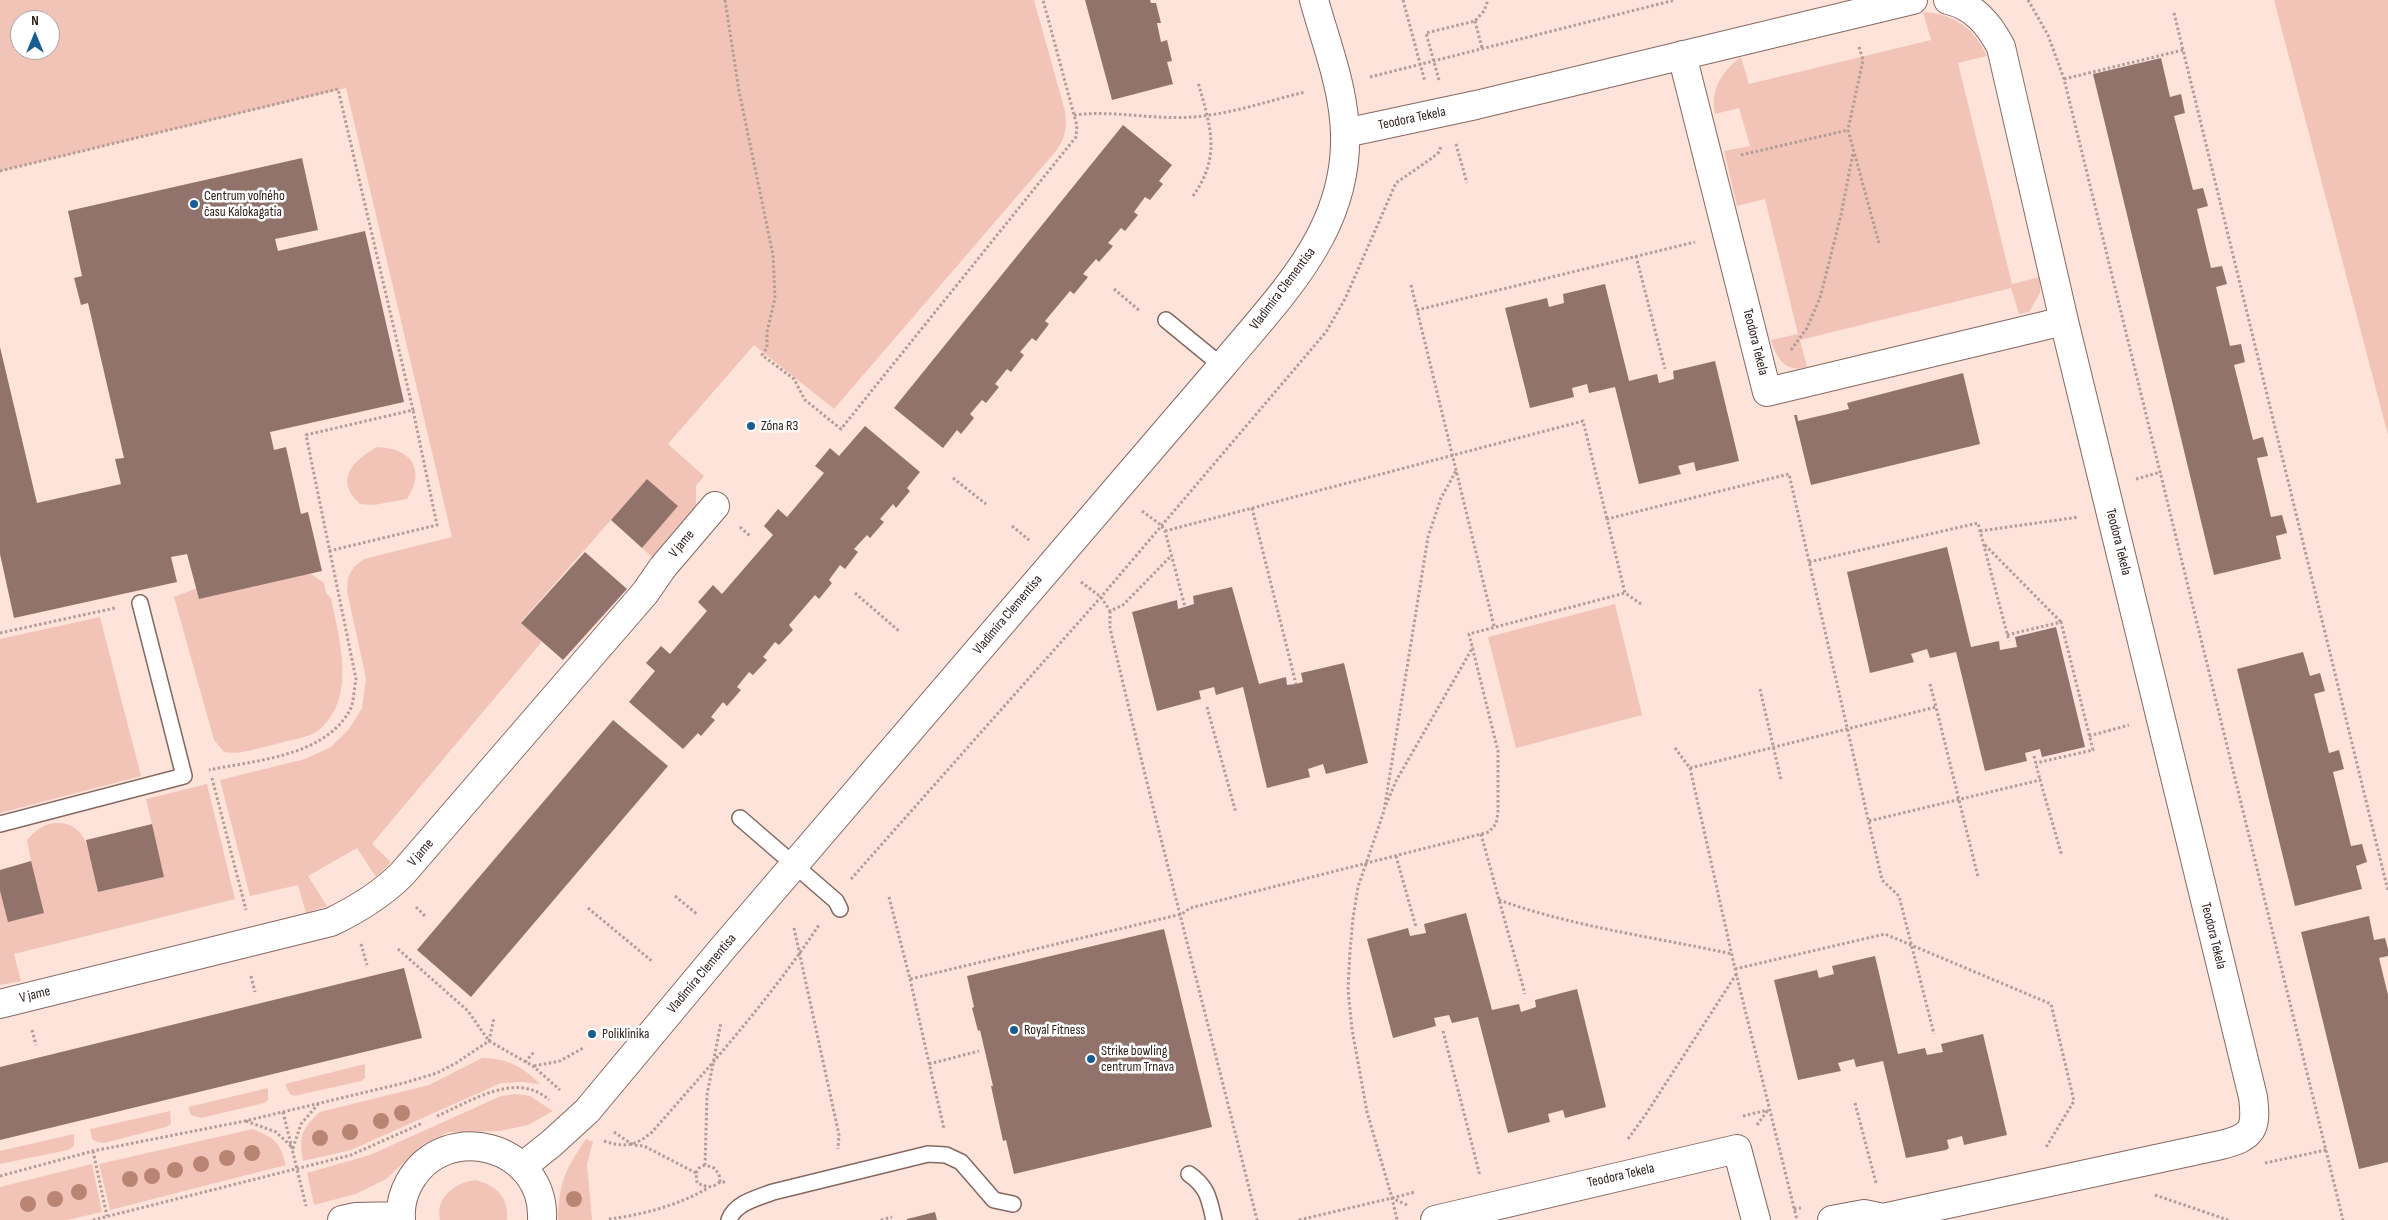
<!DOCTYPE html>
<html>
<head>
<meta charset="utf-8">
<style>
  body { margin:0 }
  #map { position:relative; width:2388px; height:1220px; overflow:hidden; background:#fee3db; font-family:"Sofia Sans Condensed",sans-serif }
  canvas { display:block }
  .north { position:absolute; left:10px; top:10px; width:50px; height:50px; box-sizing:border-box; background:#fff; border:1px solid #aba6a5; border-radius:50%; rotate:0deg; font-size:14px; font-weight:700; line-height:20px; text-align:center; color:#2e211e }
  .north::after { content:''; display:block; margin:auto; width:18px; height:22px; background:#165d91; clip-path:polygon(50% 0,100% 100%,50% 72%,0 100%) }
</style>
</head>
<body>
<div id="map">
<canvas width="2388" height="1220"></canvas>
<div class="north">N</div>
</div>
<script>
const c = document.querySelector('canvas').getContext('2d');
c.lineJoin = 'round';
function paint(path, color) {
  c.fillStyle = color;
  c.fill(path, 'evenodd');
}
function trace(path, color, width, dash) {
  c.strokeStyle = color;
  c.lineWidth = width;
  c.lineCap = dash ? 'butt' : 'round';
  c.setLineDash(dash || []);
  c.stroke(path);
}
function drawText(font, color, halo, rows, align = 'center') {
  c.font = font + ' "Sofia Sans Condensed",sans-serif';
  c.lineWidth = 5;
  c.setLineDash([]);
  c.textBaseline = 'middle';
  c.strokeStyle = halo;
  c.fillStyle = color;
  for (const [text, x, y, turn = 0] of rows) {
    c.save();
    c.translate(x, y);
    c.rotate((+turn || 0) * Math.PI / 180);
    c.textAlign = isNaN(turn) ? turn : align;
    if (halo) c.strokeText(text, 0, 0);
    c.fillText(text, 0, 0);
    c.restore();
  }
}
const green = new Path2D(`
  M0,0H1034L1065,111C1067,128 1066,137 1056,151L834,409L754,345L668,444L704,476L696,486V506L652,557L642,548L678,506L647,479L521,622L542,641L540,644L372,844L391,862L376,877L357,848L308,876L327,906L306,913L298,885L250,896L220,780L305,759L331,747L349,729L362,708L366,678L347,592L348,577L354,567L364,559L452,537L346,88L0,171ZM20,20H50V50H20Z
  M2274,0H2388V435Z
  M1923,12C1954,14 1974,28 1987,56L1958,63L2012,284L2040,277V293L2029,312L2019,314L2011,288L1800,340L1807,367C1785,373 1777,359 1771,340L1798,334L1765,199L1737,206L1724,151L1750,146L1739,108L1715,114C1710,89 1722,71 1741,57L1749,84L1931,40Z
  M377,447C410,448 427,468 407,499L374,505L360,504C334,480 352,461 377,447Z
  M311,574L324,583L326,593L331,598C339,638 357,697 320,729C310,738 293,739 280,743C262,747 243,755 224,752L214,740L174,597L197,588Z
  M1615,604L1642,715L1516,748L1488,637Z
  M100,617L141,776L0,813V639Z
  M207,784L235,899L14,954L21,981L0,985V891L8,921L31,861L27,840C36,830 45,822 60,823C92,825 92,867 98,892L164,877L146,799Z
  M482,1058C507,1058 523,1067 540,1084L522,1082L501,1083L351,1150L303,1161C299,1136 301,1129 320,1112L429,1085Z
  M365,1064V1078L361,1081L294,1096L290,1094L285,1084Z
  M268,1088V1100L264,1103L201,1118L191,1115L188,1107Z
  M516,1094L530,1096L553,1111L528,1125L500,1131L449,1132L425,1143L386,1179L356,1194L314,1205L307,1173L370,1155L501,1096Z
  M170,1111L171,1124L166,1127L104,1143L97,1142L92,1139L90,1129Z
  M253,1129C276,1139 279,1141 286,1165L110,1210L99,1164Z
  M74,1134V1146L68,1150L0,1164V1151Z
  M586,1139L593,1142L587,1164L592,1220H558C559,1182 565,1170 586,1139Z
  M92,1164L102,1212L67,1220H0V1187Z
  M475,1180C496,1185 509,1197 507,1220H440C435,1197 455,1183 475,1180Z`);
const building = new Path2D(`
  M1085,0H1150L1151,3H1156L1161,23H1157L1161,42L1167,40L1172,61L1167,62L1173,84L1112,100Z
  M2161,58L2170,97L2181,94L2185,113L2174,116L2193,190L2203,188L2208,206L2197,209L2211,268L2222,266L2227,284L2216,287L2230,346L2241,344L2245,362L2234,365L2253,440L2263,437L2268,456L2257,458L2271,517L2282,515L2287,533L2276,536L2281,559L2214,575L2093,74Z
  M1123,125L1172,165L1159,181L1163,184L1150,200L1145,197L1134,212L1138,215L1125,231L1121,228L1108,243L1113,246L1099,262L1096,259L1083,274L1088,277L1074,294L1070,291L1045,321L1049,324L1036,341L1032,338L1020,352L1024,355L1011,372L1007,369L995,384L999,387L986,403L982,400L970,414L974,418L961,434L957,430L943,448L894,408Z
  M302,158L318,230L275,239L278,251L365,231L404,402L270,432L274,450L286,447L301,514L308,512L322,571L199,599L187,554L171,557L177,582L14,618L0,554V347L37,503L121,484L115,459L124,458L88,303L81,305L74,278L82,276L68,211Z
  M1605,284L1629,381L1657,374L1659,383L1674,379L1673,371L1715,361L1739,461L1696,471L1694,462L1678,466L1681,474L1639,484L1615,387L1589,393L1587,384L1572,388L1574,397L1530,408L1505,308L1547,298L1549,307L1564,303L1563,294Z
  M1963,373L1980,444L1811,485L1794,415H1797L1798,421L1849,409L1847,403Z
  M865,426L920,472L907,488L910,491L896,508L893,504L880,519L884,522L870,538L867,535L854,549L858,552L845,569L840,565L829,580L832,583L819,599L815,595L789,625L793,630L779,645L775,642L763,657L767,660L753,675L749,672L737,687L741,690L727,706L723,702L711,717L715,720L701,736L698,733L683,749L629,702L655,671L646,663L661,646L670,654L707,611L698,602L713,585L722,594L773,535L764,526L778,509L787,517L824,473L815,466L830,448L839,456Z
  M647,479L678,506L642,548L611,520Z
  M1947,547L1971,647L1999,641L2000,650L2017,647L2015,637L2056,627L2085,747L2042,757L2040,749L2025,753L2027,761L1985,771L1956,652L1930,658L1927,649L1911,654L1914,662L1870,673L1847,572Z
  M585,552L627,589L563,660L521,623Z
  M1232,587L1259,684L1286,677L1287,685L1296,684L1303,682L1301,673L1344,663L1368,763L1326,774L1323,764L1308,769L1310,777L1267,788L1243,687L1216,695L1214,687L1199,691L1201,699L1157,711L1132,612L1177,600L1178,609L1194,604L1193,596Z
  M2303,652L2310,676L2320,673L2325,691L2314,694L2329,753L2339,750L2344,769L2333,772L2351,846L2362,844L2367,862L2356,866L2362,889L2295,906L2237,669Z
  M613,720L668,766L471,997L417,950Z
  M152,824L164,877L98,892L86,840Z
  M31,861L44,913L8,922L0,891V870Z
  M1466,913L1492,1010L1519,1004L1521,1012L1536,1007L1535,1000L1577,989L1606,1107L1565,1118L1563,1110L1548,1114L1550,1122L1508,1133L1478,1017L1452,1023L1449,1015L1434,1018L1436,1026L1393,1038L1367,939L1408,928L1410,936L1426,933L1424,924Z
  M2369,916L2374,940L2385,938L2388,949V956L2379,958L2388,995V1162L2359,1169L2301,932Z
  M1164,929L1212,1127L1014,1174L1006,1140L1003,1141L991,1086H993L980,1030L978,1031L972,1008L974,1007L967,976Z
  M1875,956L1898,1054L1925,1048L1927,1055L1943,1052L1941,1044L1983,1034L2007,1135L1964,1145L1962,1136L1947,1140L1949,1148L1946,1150L1906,1158L1883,1061L1856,1067L1854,1059L1838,1063L1841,1071L1798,1080L1774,980L1817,970L1819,978L1834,974L1832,966Z
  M404,968L422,1038L0,1140V1067Z
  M935,1212L937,1220H907V1219Z`);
const path = new Path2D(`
  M725,0L739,91L773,255L775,298L767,332V348L762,355L794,379L805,400L841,429L1076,137L1077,126L1043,0
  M1403,0L1425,82
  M2028,0L2048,35L2064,79L2343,1220
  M2174,13L2388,891
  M1475,21L1482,48
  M1859,47L1863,60L1848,130L1879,243
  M1370,77L1675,0
  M2064,79L2183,50
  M1439,80L1426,33L1475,21L1484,11L1488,0
  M1074,115C1114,110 1153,120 1193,117C1231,114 1268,101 1305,92
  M1456,144L1467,183
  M1741,155L1848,130
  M0,171L338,89L413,410L306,435L356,679C354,688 354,702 350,710C324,757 256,760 209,770
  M1193,196C1222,155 1210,126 1198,82
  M1636,256L1665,369
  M1411,285L1417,310
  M1114,289L1140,311
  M1791,350L1807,328L1820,298L1841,215L1853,153
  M953,478L986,504
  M2136,479L2161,472
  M1252,508L1296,684
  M1142,511L1161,525L1165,531L1185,607
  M1012,526L1029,540
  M740,527L750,536
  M1165,531L1583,421L1607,519
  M1980,531L2079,517
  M1985,545L2061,622
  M329,551L437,525L413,410
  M1809,562L1978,523L2009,641
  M1081,582L1101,597L1110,611L1123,605L1171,556
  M855,593L899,631
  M1641,604L1625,593L1607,519L1789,474L1882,880L1899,896L1934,1034
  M1110,611V628C1156,826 1208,1022 1257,1220
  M1494,626L1417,310L1695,242
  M0,633L115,608
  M2007,635L2061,622L2093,750L2036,763
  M1930,684L1936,707
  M1760,689L1781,780
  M1207,707L1236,813
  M2089,736L2129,725
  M1675,748L1690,768L1936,707L1978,877
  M2034,756L2040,780
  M1690,768L1735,969L1797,1220
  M212,778L246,910
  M1386,805L1396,781L1473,647
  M1869,821L2040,780L2062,856
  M1481,834L1525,994
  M1396,856L1416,927
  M851,879L1101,597L1326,332L1345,299L1396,183L1432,158L1439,152L1441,146
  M675,896L698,915
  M889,897L910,979L1182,914L1190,908L1489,832L1496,824L1498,813V751L1469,634L1625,593
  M1499,900C1574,927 1654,937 1732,954
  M416,907L426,917
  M588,908L653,962
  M794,928L839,1135L838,1149
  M361,944L367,965
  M398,949L468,1011L489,1041L533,1066L560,1090
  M1735,969L1885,934L2051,1004L2074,1101L2045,1149
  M251,976L255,992
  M910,979L944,1129
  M32,1030L36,1045
  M1443,1031L1480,1176
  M525,1062L535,1051
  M929,1064L979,1051
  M534,1066L560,1061L585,1047
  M1855,1103L1876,1183
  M283,1112L306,1206
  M437,1116C470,1102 517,1070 549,1100
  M1743,1116L1768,1110
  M246,1121L276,1132L293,1148L301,1124L320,1102
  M1757,1125L1768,1110
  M614,1132L633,1145L644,1146L696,1173L697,1183C707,1187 711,1189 720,1182H726
  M1628,1139L1646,1114L1737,973
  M604,1141C624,1148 636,1146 652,1132C710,1066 770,999 819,925
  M93,1151L107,1216
  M2265,1163L2326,1150
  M696,1173L699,1168L705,1165
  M0,1176L93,1151L245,1121L404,1083L437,1073L456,1063L489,1041L494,1018
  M720,1182L719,1174L714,1168L705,1165L707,1095L721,1022
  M2155,1195L2228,1220
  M1392,1198L1415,1192
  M1407,1205L1392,1198L1367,1112L1352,1029L1348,990L1350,951L1353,918L1358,887L1384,811L1428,537L1441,498L1456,471
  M1794,1209L1801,1208
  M609,1219C642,1215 679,1205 708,1188
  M93,1220L351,1155L423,1123
  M881,1220L892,1217
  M1299,1220L1392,1198L1397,1220`);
const service = new Path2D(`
  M1166,320L1222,366
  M740,818L836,901L840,909
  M0,824L184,776L140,603
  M1189,1174C1208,1187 1209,1199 1214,1220
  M729,1220C735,1203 757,1198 773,1192L928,1154L946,1155L961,1162L994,1200L1013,1204`);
const minor = new Path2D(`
  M1682,55L1767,392L2064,321
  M1345,133L1476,105L1913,0
  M0,1004L331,922C358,909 381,895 402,874L645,593L663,567L715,506
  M522,1167L552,1143L587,1111L723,948L1222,366C1286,289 1359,220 1343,110C1338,73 1324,36 1314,0
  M342,1220L356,1217L400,1216
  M401,1220C400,1208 403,1194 409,1183C444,1118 546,1145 542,1220
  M1435,1220L1737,1149L1756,1220
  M1832,1220L1864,1214L1883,1218L2221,1145C2253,1137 2257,1129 2253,1097L2064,321L2001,47C1989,24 1974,6 1948,0`);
const trees = [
  [402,1113],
  [381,1121],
  [350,1132],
  [320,1138],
  [252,1153],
  [227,1158],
  [201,1164],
  [175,1170],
  [152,1176],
  [130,1179],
  [79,1192],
  [55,1199],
  [574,1199],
  [28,1204]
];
const markers = [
  [194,204,5,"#165d91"],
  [751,426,5,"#165d91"],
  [1014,1030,5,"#165d91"],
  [592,1034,5,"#165d91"],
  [1091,1059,5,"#165d91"]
];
const streetNames = [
  ["Teodora Tekela",1412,119,-12],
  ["Vladimíra Clementisa",1283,289,-53],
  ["Teodora Tekela",1755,342,76],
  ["Teodora Tekela",2118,542,76],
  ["V jame",682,544,-50],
  ["Vladimíra Clementisa",1008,615,-50],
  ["V jame",421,853,-49],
  ["Teodora Tekela",2213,936,76],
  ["Vladimíra Clementisa",702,974,-50],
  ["V jame",35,995,-14],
  ["Teodora Tekela",1621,1176,-13]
];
const poiNames = [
  ["Centrum voľného",204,196],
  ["času Kalokagatia",204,212],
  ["Zóna R3",761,426],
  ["Royal Fitness",1024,1030],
  ["Poliklinika",602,1034],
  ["Strike bowling",1101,1051],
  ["centrum Trnava",1101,1067]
];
paint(green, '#f2c4b7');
paint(building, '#91736b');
trace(service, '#856860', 18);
trace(minor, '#856860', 30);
trace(path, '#b29c96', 3, [2.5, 2.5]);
trace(service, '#fff', 15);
trace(minor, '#fff', 28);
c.fillStyle = '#ba8475';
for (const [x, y] of trees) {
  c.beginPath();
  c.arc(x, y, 8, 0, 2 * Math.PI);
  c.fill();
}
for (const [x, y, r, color] of markers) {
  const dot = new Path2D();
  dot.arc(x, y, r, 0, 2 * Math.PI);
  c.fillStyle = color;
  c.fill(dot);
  trace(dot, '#fff', 2);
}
drawText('14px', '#2e211e', '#fff', streetNames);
drawText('14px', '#2e211e', '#fff', poiNames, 'left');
</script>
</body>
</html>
